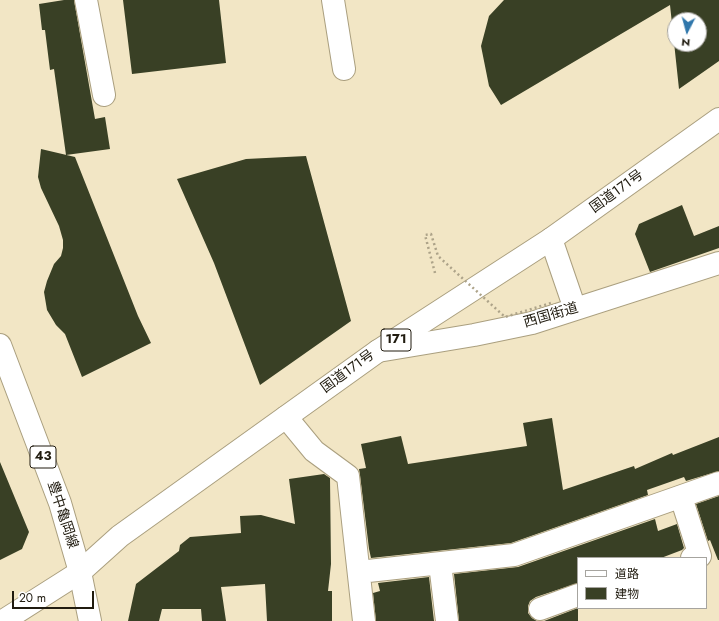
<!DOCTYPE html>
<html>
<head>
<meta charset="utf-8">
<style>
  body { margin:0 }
  #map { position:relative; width:719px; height:621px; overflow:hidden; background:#f2e6c5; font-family:Jost,"Noto Sans JP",sans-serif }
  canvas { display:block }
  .legend { position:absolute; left:577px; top:557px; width:130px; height:52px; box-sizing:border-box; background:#fff; border:1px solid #a6a49f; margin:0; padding:5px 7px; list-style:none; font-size:12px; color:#201b0f }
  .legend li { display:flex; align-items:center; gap:8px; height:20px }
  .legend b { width:20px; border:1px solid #a6a49f }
  .north { position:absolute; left:667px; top:12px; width:40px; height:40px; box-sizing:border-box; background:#fff; border:1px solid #a6a49f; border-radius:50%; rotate:186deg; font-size:11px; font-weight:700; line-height:16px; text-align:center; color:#201b0f }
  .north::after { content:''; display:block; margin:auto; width:14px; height:18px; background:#3077ab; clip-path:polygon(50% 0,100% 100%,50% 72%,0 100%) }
  .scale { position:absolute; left:12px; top:591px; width:82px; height:18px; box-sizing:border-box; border:2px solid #201b0f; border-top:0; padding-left:5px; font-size:12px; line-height:14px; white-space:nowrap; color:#201b0f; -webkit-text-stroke:3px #fff; paint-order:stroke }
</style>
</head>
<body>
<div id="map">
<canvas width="719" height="621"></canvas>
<ul class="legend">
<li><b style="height:5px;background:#fff"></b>道路</li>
<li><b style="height:11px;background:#394025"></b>建物</li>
</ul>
<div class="north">N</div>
<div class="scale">20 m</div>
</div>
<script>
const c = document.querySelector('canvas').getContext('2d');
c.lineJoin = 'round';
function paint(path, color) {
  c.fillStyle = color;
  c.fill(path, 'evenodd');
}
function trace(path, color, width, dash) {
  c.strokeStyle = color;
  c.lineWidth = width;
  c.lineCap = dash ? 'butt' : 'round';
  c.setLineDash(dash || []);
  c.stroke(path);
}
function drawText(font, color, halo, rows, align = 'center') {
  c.font = font + ' Jost,"Noto Sans JP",sans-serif';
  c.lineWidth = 4;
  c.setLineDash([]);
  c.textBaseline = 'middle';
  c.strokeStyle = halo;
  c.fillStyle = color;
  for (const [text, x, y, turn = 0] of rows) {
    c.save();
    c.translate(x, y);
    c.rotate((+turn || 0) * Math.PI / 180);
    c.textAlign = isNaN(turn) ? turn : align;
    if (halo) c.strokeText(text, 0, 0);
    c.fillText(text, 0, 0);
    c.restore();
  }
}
const building = new Path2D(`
  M64,0H74L95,119L105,117L110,149L66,155L54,69L50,70L45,30H42L39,4Z
  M123,0H219L226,63L132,74Z
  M504,0H719V61L679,89L670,5L501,105L489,86L481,46L489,16ZM675,20H699V44H675Z
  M41,149L75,157L138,316L151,343L82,377L65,334L56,325L47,310L44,292L47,281L54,264L61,256L63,248V240L59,226L41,188L38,177Z
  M306,156L351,321L260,385L214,263L177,179L246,159Z
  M682,205L694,236L719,226V248L650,272L635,234L639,224Z
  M552,418L563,490L634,466L635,469L672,453L673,455L719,437V471L686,481L684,477L647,490L648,495L511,543L371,558L369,549L360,475L359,469L366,468L361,444L401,436L408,464L527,446L523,423Z
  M0,462L29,532L22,549L0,560Z
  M324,474L330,478L331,564L328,591H332V621H267L265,584L221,587L226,621H202L201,609H162L159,621H128L136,584L179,551L180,545L190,537L241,533L240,516L261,515L295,524L289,479Z
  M719,496V560H718L710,540L708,541L696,504Z
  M655,519L658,531L677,524L684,548L682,550L661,558H578V583L536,597L530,601L528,606V613L532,618L537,621H459L454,574L518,567Z
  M429,577L434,621H376L373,593L380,591L378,583Z
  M578,608V621H542H544Z`);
const minor = new Path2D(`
  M86,0L104,95
  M333,0L344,69
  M551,239L575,309
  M378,351L474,335L532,323L719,263
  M286,417L314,451L348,476L364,621
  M681,497L700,556L692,558
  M440,564L447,621
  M359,572L514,555L719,483
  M540,609L578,595`);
const primary = new Path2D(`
  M0,345L60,503L80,572L90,621`);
const trunk = new Path2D(`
  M3,621L80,572L120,536L378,351L551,239L719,119`);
const pathBridge = new Path2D(`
  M435,273L425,235L431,234L438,256L505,317L551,303`);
const shields = [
  [396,340,30],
  [43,457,26]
];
const shieldNames = [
  ["171",396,340],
  ["43",43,457]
];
const streetNames = [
  ["国道171号",617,192,-36],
  ["西国街道",551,316,-16],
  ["国道171号",348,372,-36],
  ["豊中亀岡線",62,515,72]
];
paint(building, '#394025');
trace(minor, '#aa9f7f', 24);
trace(primary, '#aa9f7f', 24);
trace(trunk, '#aa9f7f', 24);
trace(minor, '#fff', 22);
trace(primary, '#fff', 22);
trace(trunk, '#fff', 22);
trace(pathBridge, '#ada389', 2.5, [2, 3]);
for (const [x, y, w] of shields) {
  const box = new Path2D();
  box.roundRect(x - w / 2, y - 11, w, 22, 3);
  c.fillStyle = '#fff';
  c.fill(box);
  trace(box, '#201b0f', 1);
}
drawText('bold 13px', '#201b0f', null, shieldNames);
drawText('14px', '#201b0f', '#fff', streetNames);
</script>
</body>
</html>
